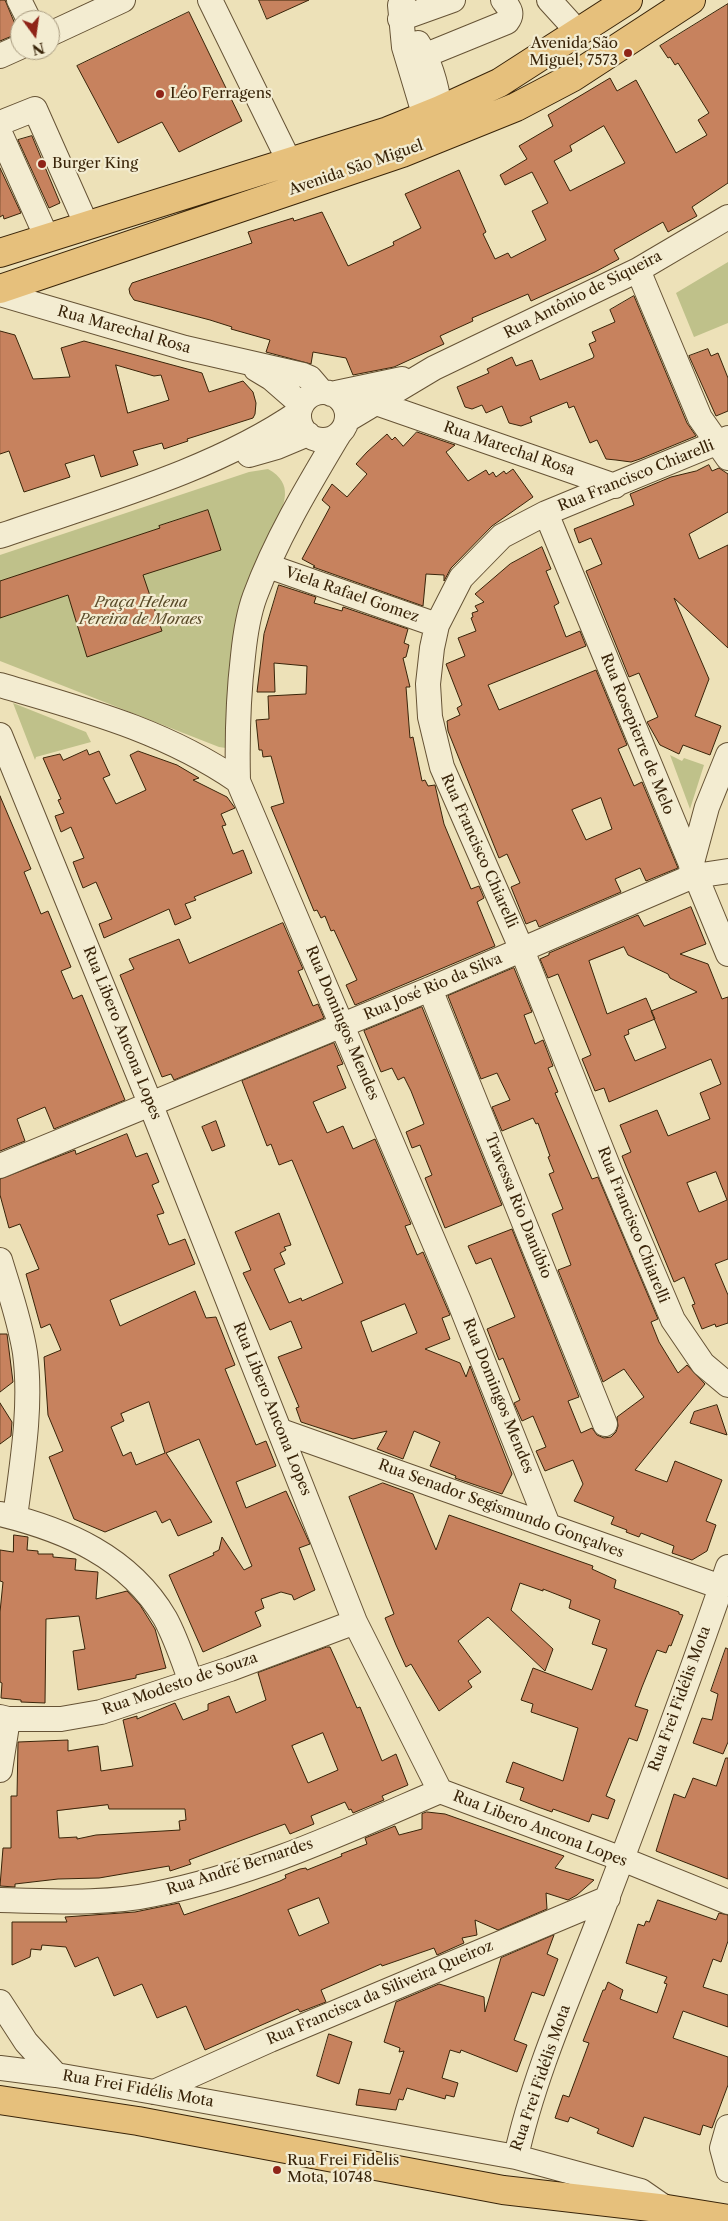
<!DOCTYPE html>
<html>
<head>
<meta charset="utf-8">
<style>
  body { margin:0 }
  #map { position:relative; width:728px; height:2221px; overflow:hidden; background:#ede1b8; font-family:"Libre Caslon Text",serif }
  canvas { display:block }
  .north { position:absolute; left:10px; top:10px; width:50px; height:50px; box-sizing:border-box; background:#f3ecd1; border:1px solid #a99c81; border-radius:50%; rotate:166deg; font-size:14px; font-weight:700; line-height:20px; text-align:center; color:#392409 }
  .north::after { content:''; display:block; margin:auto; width:18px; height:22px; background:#8f2418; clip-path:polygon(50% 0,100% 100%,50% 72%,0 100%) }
</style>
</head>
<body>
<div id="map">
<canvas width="728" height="2221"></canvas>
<div class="north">N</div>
</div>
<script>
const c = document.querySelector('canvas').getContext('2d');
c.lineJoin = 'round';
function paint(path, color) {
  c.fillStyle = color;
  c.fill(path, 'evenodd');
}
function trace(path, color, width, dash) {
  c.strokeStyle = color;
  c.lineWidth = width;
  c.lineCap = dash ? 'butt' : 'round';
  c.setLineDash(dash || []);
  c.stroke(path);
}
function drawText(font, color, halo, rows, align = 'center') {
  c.font = font + ' "Libre Caslon Text",serif';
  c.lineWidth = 4.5;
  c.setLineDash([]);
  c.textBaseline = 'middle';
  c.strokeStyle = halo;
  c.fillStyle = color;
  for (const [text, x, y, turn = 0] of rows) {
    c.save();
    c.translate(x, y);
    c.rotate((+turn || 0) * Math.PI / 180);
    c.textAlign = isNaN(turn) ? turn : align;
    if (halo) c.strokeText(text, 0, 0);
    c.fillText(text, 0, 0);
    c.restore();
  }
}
const green = new Path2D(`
  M728,262V323L694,337L676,293Z
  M268,469C295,484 284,504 275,526L229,744L226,748L219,747L0,661V555L249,472Z
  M13,703L86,732L91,742L36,757L35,760Z
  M670,755L682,761L684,758L704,765L690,809Z`);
const building = new Path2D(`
  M0,0H5L15,24L12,36L0,41Z
  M259,0H309L267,19Z
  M728,4V183L692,207L697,216L668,232L663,222L614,250L619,259L595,272L531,301L528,294L472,318L473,321L440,336L444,344L394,367L353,375L346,358L313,352L311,364L266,352L270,340L231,329L232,327L210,320L134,300L130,294L129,289L132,283L252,243L248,232L293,218L294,221L322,212L348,266L394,245L393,242L421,228L405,194L459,170L486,232L483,234L495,259L508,253L511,258L546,240L532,211L548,203L532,172L505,185L500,175L527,159L519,146L553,126L548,115L610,78L617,91L636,80L676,153L707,135L698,120L709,113L678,63L675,65L670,57L668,58L660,46ZM604,126L625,163L570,191L554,161L572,151L570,146Z
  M189,12L242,121L179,152L162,122L118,143L77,66Z
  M32,136L60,203L49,208L18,140Z
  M0,168L21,213L4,219L3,215L0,217Z
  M634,296L687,423L696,436L640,459L631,462L616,460L606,459L597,440L590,443L574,406L569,408L567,402L530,417L532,422L521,426L509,423L502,406L486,413L482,405L472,409L465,407L457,387L489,373L487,369L512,357L516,366L532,360L540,380L593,358L594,356L589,344L596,341L592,332L615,322L610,310Z
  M0,331L15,335L33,379L70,377L61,348L84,341L202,373L209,392L243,381L253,392L256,403L255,414L253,418L187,439L188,441L164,449L162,443L133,451L138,465L101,477L94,455L65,464L70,477L24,492L9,451L0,454ZM116,365L154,376L161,375L169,400L128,413Z
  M708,349L711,356L718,353L728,378V411L716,416L689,356Z
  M417,432L455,445L446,452L468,481L486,470L489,475L493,472L496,477L504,471L506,474L513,469L533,497L492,526L451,568L444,581V575L426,574L423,606L313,567L315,566L302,559L330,507L322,500L332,484L347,497L367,474L356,464L367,452L387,434L392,440L395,437L403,446Z
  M709,465L712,471L719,468L728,474V512L689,534L699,559L728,545V648L674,598L709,679L695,716L721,726L710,755L683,745L679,754L660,745L647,722L658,717L639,673L629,677L586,571L602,564L591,538L579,543L574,529L634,505L630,494L671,477L696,471Z
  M208,510L221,550L143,575L162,631L87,657L68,595L0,618V581L160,528L159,526Z
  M542,547L551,569L546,571L559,603L554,606L566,637L580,631L586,646L488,685L499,710L596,670L627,745L618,749L634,786L642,782L678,868L646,881L640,868L615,879L621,892L539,927L536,920L526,924L511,887L520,883L507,854L499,858L448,731L447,721L460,715L457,708L462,705L446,664L465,656L458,638L476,631L471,618L473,617L472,613L478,611L475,606L484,602L475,594L510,564ZM601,798L612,829L586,840L572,810Z
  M279,585L316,597L314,603L342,611L343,607L408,629L404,643L409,645L406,657L403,658L410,687H406L410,738L413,737L422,781L425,780L428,786L435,785L444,824L471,889L479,886L484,898L477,902L495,946L355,1005L346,985L357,980L334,930L331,931L325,916L321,918L317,910L314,911L271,807L284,803L271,756L263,757L262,750H259L256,720L269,719L268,696L306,694L307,666L274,663L275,692H257L264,634Z
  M87,750L89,755L99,751L110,775L103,778L116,804L146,790L130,755L138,751L177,765L199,778L193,780L227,797L235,808L221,814L226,825L222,826L233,854L243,850L252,873L194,897L196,900L185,904L191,918L175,925L169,909L104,938L99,924L112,919L96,882L83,888L73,862L84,858L71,827L61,832L55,816L64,813L58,800L61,799L43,758L60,754L63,760Z
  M0,796L31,869L24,872L35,899L41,914L48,911L71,967L61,971L73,999L82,995L125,1100L54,1129L45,1107L17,1119L25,1141L0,1151Z
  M691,907L706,944L680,954L708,964L722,999L728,997V1259L715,1264L728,1295V1323L716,1327L715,1324L702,1329L692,1305L695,1304L684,1277L674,1282L626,1166L622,1156L631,1152L620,1125L657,1110L668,1136L710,1119L700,1093L721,1084L711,1059L609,1102L604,1088L595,1091L582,1059L591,1055L558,974L548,978L540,959L549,955V953L638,915L644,926ZM624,947L628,955L668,974L670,978L697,992L651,1011L666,1048L635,1061L624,1036L629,1034L628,1030L655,1019L646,998L607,1014L589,961ZM716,1172L727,1200L699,1212L687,1183Z
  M283,923L303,969L298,971L313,1006L318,1004L324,1018L174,1080L171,1074L162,1077L120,975L134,969L129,959L179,939L189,963Z
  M514,968L532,1012L524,1015L535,1044L543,1040L553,1066L548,1068L558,1092L555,1093L592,1179L598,1177L658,1319L651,1322L659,1342L678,1373L687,1365L705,1384L635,1470L667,1482L675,1461L722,1480L706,1521L716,1525L707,1551L692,1560L672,1553L674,1546L641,1533L639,1537L626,1532L627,1530L611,1524L614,1517L574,1501L583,1484L573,1460L545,1471L536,1451L546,1447L533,1416L522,1421L514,1403L520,1400L503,1358L499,1360L487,1329L515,1317L491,1258L476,1264L468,1246L512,1229L579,1397L568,1401L581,1433L592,1428L597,1435L604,1438L611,1437L616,1432L618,1426L617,1417L644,1397L624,1369L603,1382L558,1270L571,1265L552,1214L563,1209L549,1174L554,1172L548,1157L550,1156L538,1123L536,1124L533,1118L502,1131L492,1107L510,1100L497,1073L481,1079L448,996Z
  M422,1007L502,1205L445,1228L425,1178L432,1175L420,1145L412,1148L406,1132L424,1124L411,1091L404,1077L398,1080L392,1068L381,1072L364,1031Z
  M334,1043L343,1064L337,1066L346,1088L313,1102L327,1133L343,1126L353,1149L375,1139L411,1224L405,1226L417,1255L423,1252L450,1315L442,1318L450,1339L425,1349L460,1363L466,1377L470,1366L512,1474L502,1494L455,1478L456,1476L430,1466L440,1442L414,1431L403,1459L377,1449L387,1431L353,1439L301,1422L296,1408L299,1407L278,1357L302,1348L291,1321L270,1330L243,1273L251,1270L235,1232L279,1213L291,1245L284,1247L286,1250L280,1253L285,1264L274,1269L289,1303L301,1298L302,1301L343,1283L292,1160L279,1165L271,1144L267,1146L242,1081ZM405,1304L417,1333L372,1352L361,1322Z
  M216,1121L225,1146L212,1151L202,1127Z
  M127,1134L136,1157L147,1153L159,1182L152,1185L164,1213L157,1215L169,1245L185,1239L195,1264L110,1300L120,1326L195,1291L206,1318L216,1317L235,1365L225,1369L256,1445L266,1441L276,1466L236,1482L246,1508L286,1491L310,1544L299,1548L315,1590L294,1600L292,1595L281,1592L261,1599L264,1608L255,1612L261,1626L203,1652L169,1575L214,1555L213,1553L219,1550L222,1537L244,1570L252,1566L199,1439L166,1453L212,1522L178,1536L170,1519L162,1523L156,1511L105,1532L74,1519L49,1457L63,1451L48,1415L44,1357L61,1350L50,1324L41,1328L26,1274L39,1269L20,1224L9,1228L0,1195V1179L75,1150L76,1154ZM149,1402L165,1453L136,1465L131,1452L123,1456L111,1427L124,1421L121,1414Z
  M0,1334H7L13,1382L0,1392Z
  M0,1403L12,1422L11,1436L0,1444Z
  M717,1405L727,1435L690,1423L694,1412Z
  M383,1483L413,1494L436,1550L449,1515L593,1566L592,1569L616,1580L614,1588L679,1612V1614L683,1615L671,1646L669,1645L666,1653L657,1650L642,1687L635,1706L648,1710L637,1741L629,1738L606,1796L615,1800L608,1819L592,1814L589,1822L553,1809L552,1812L538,1807L520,1800L524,1788L506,1782L513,1762L563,1781L578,1728L531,1712L533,1704L521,1700L533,1668L592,1690L607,1649L592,1644L600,1620L569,1608L571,1600L543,1589V1591L520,1583L511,1610L553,1649L545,1671L488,1617L458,1641L481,1672L468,1681L472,1687L439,1711L411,1664L406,1667L396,1645L385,1618L394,1614L349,1497Z
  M14,1535L28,1537L27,1550L38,1551V1554H53V1557L76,1559L75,1570L98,1572L96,1599L127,1591L140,1605L155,1629L166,1668L136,1675V1678L78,1690L73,1651L85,1649L79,1616L46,1619L45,1703L21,1702V1700L1,1698L2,1683L0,1682V1612L3,1582L0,1581V1550L13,1552Z
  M327,1647H330L335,1658L357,1708L360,1707L382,1761L396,1754L408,1785L382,1796L384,1800L353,1813L351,1809L349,1810L345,1802L311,1816L314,1824L307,1827L290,1834L285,1824L189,1860L191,1864L170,1871L169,1866L99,1878L58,1879L15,1884V1887L0,1886L3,1848H11V1796H17L18,1742L68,1740V1751L98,1746L101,1771L133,1766L123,1720L137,1716V1719L175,1703L183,1720L208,1710V1704L229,1696L236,1713L266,1700L258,1673ZM323,1733L338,1770L308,1783L292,1746ZM108,1805L109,1809H185L186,1820L179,1821L180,1830L96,1835L77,1839V1837L59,1838L57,1811Z
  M726,1648L728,1649V1742L723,1754L693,1743L702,1718L712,1720L718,1694L711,1691Z
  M726,1758H728V1879L656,1851L674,1794L685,1798L693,1778L716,1786Z
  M427,1812L445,1814L564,1856L555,1868L594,1880L577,1895L568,1900L546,1893L547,1909L498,1930L475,1920L477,1935L462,1938L464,1943L437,1955L434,1948L382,1966L381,1964L321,1990L326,2002L300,2012L298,2009L205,2050L186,2006L157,2018L142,1984L114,1996L98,1957L75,1967L66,1947L42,1945L41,1950L31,1949L30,1957L12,1965V1922H67L65,1917L135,1912L179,1903L184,1915L240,1896L280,1881L286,1878L285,1875L300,1869L306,1868L307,1870L342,1856L341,1854L367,1844L365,1838L395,1826L399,1835L422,1829V1814ZM319,1898L329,1923L299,1936L288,1910Z
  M658,1900L716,1920L719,1913L728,1915V1941L721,1962L713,1959L703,1987L728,1995V2027L683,2011L673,2038L728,2057V2085L712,2128L703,2125L700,2135L644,2117L633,2147L597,2133L599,2129L570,2117L568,2122L555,2118L563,2095L569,2097L589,2043L583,2041L603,1990H605L608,1982L623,1990L620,1999L657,2013L667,1984L664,1983L667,1977L626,1963L638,1924L644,1926L646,1921L649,1922Z
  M554,1935L547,1954L558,1959L544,1996L532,1992L514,2040L527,2045L517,2072L461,2050L460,2053L450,2050L442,2078L458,2083L454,2097L446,2095L445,2099L407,2088L403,2100L399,2099L396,2110L356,2105L359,2089L390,2094L404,2051L399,2052L400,2048L384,2042L396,2002L439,1984L484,1997L485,2012L501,1958Z
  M329,2034L352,2042L339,2084L317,2076Z`);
const minor = new Path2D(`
  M19,0L29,20
  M210,0L290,163
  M403,0L400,5L404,47L425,117
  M549,0L579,33
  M400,19L453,0
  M50,34L123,0
  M418,43C431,63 437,87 440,110
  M426,55L507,22C514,13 509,8 503,0
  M0,56L20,47
  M0,123L35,109L87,226
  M0,133L47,238
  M638,270L700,418L728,458
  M0,294L185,348L303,375L310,378L322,392
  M256,369L271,378L302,405
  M299 416a24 24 0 1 1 48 0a24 24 0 1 1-48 0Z
  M331,394L402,379
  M376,403L615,486
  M347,420L434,368L638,270L728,217
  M339,434C308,486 276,539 255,596C248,615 245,636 243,656C238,698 237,739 238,781L459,1301L548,1525
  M728,438L546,513L502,536L461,578L437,625L432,648L428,684L430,717L442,767L522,950L612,1176L673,1320L703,1364L728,1385
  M249,455L277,447L308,434
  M546,513L728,954
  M0,536C98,502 214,471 299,412
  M268,566L437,625
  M0,685C85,710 164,730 238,781
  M0,735L150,1103L355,1622L440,1791L622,1859L728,1902
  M691,866L707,807L728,755
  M430,989L605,1424
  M0,1166L430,989L684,880L695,876L728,871
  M0,1260C9,1290 20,1321 25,1353C32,1406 22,1464 15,1517
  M281,1431L721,1587
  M0,1514C66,1530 129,1557 165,1618C176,1638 183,1660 191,1682
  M0,1717L8,1719H61L101,1712L230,1669L355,1622
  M0,1770L8,1719
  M0,1900C51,1901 105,1905 155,1894C253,1875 349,1830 440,1791
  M0,2002L26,2042L56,2075
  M0,2068L56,2075L154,2092L516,2157L641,2191L667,2209
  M154,2092L270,2040L608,1898
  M728,2127L722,2148L728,2170
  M516,2157C533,2078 569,1997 598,1922C643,1804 687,1686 728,1567`);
const major = new Path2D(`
  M0,253L388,131L440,110L499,83L628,0
  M0,289L402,153L516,107L573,77L691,0
  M0,2100L138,2121L503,2190L667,2209L728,2219`);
const markers = [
  [628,53,5,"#8f2418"],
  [160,94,5,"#8f2418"],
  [42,164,5,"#8f2418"],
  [277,2170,5,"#8f2418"]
];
const poiNames = [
  ["Avenida São",618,44,"right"],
  ["Miguel, 7573",618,61,"right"],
  ["Léo Ferragens",170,94],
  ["Burger King",52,164],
  ["Rua Frei Fidelis",287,2161],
  ["Mota, 10748",287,2178]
];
const streetNames = [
  ["Avenida São Miguel",356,168,-19],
  ["Rua Antônio de Siqueira",583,295,-27],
  ["Rua Marechal Rosa",124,330,16],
  ["Rua Marechal Rosa",509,449,19],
  ["Rua Francisco Chiarelli",636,476,-22],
  ["Viela Rafael Gomez",352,595,19],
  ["Rua Rosepierre de Melo",637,734,68],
  ["Rua Francisco Chiarelli",479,851,66],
  ["Rua José Rio da Silva",433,987,-23],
  ["Rua Domingos Mendes",342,1023,67],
  ["Rua Libero Ancona Lopes",122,1033,68],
  ["Travessa Rio Danúbio",518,1206,68],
  ["Rua Francisco Chiarelli",633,1225,68],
  ["Rua Domingos Mendes",498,1396,68],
  ["Rua Libero Ancona Lopes",272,1409,68],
  ["Rua Senador Segismundo Gonçalves",501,1509,20],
  ["Rua Modesto de Souza",180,1684,-19],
  ["Rua Frei Fidélis Mota",680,1699,-70],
  ["Rua Libero Ancona Lopes",540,1829,21],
  ["Rua André Bernardes",240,1867,-18],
  ["Rua Francisca da Siliveira Queiroz",380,1993,-23],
  ["Rua Frei Fidélis Mota",541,2078,-71],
  ["Rua Frei Fidélis Mota",138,2089,10]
];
const parkNames = [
  ["Praça Helena",141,603],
  ["Pereira de Moraes",141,620]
];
paint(green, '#bfc18a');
paint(building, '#c7825e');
trace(building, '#392409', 1);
trace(minor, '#665335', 26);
trace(major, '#392409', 30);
trace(minor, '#f3ecd1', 24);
trace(major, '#e6c07c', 28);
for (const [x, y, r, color] of markers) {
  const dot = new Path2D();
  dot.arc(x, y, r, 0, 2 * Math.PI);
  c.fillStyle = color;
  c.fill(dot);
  trace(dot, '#f3ecd1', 2);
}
drawText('15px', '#392409', '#f3ecd1', poiNames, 'left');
drawText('15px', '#392409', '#f3ecd1', streetNames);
drawText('italic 15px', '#5a4b29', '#f3ecd1', parkNames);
</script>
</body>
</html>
